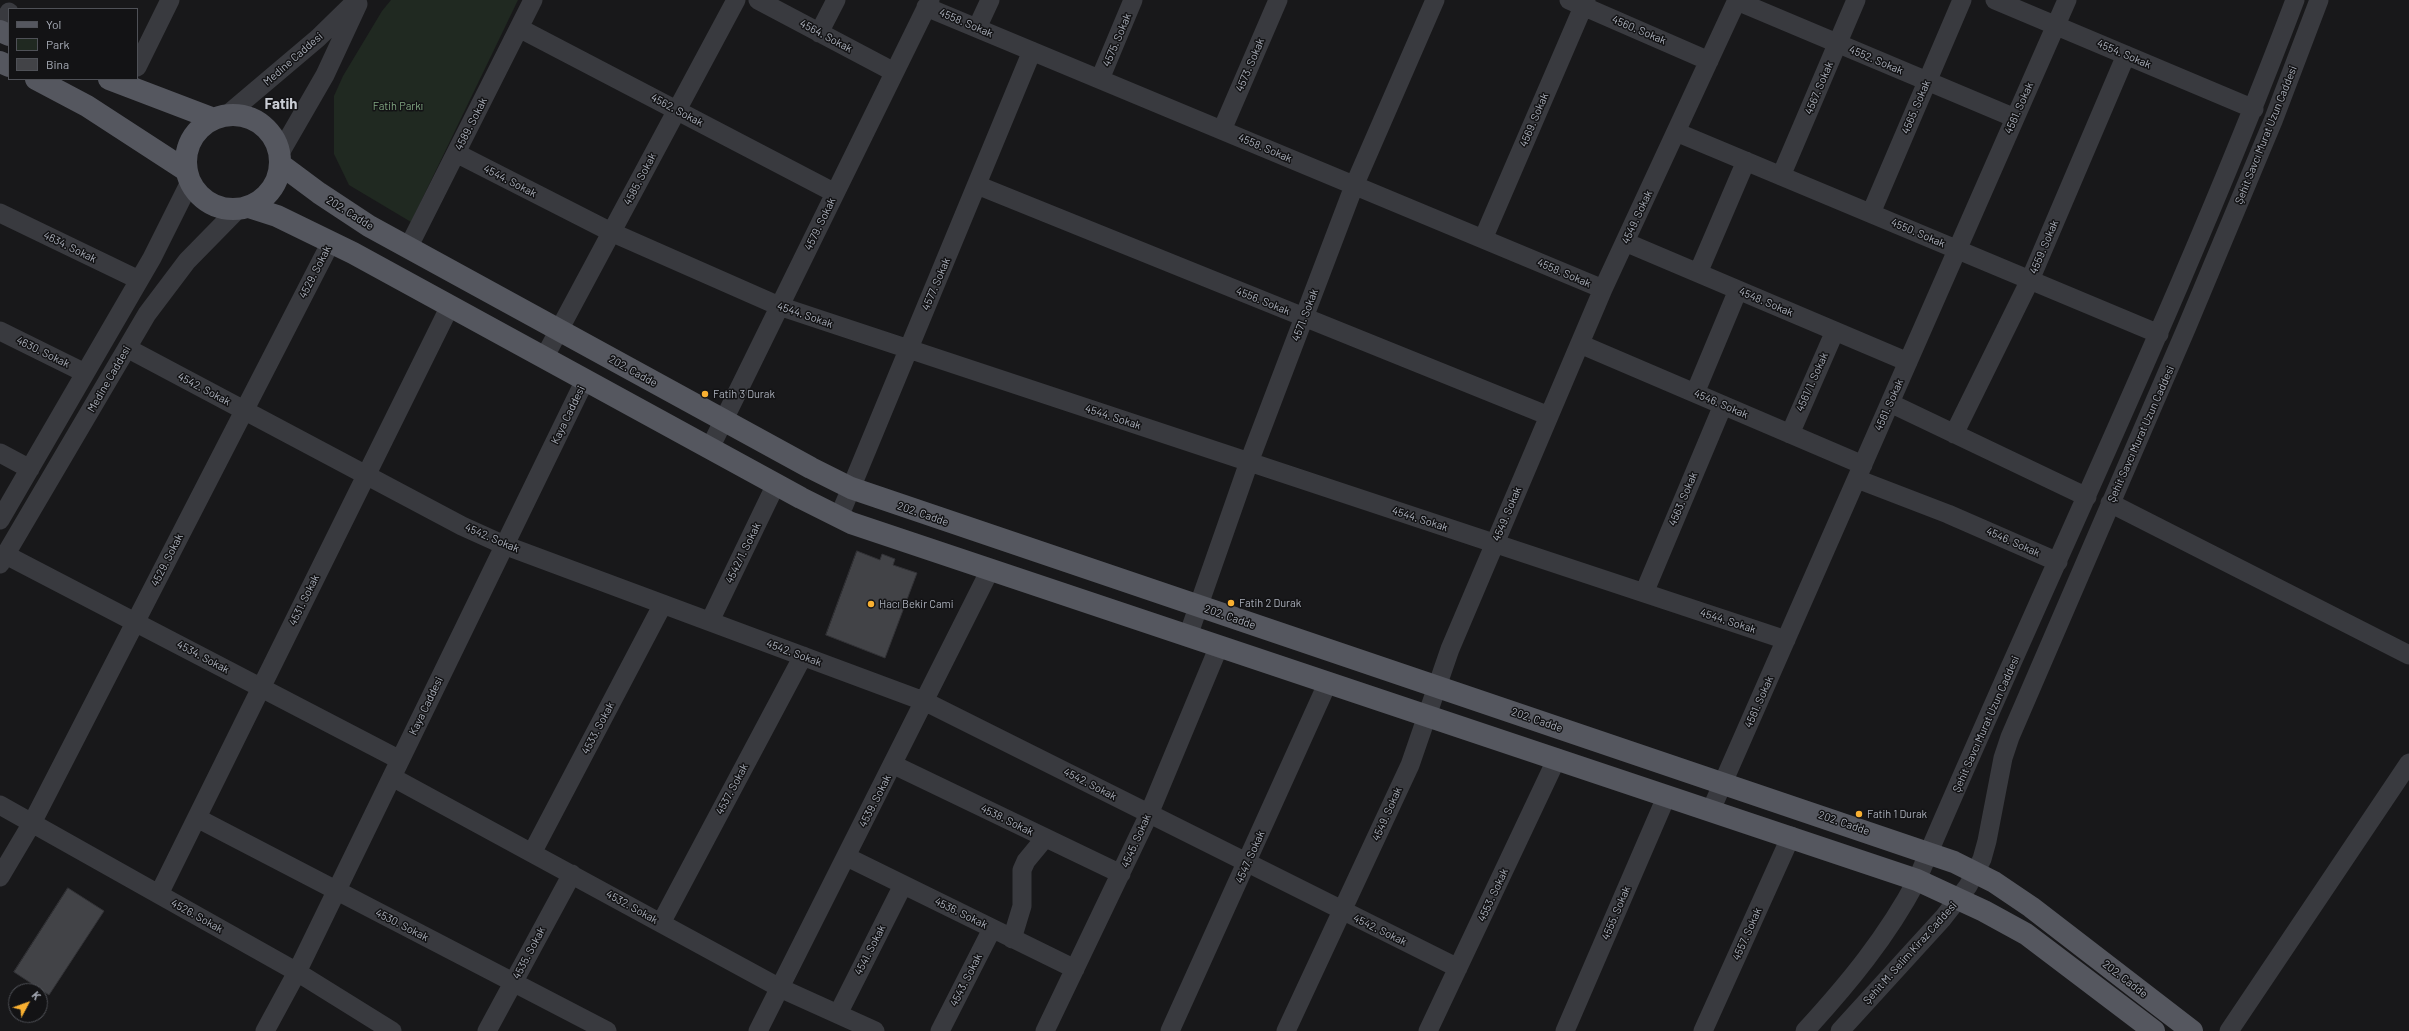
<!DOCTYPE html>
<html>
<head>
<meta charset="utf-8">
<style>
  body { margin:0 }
  #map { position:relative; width:2409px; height:1031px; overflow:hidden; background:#18181a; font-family:Barlow,sans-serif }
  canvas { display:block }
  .legend { position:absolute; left:8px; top:8px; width:130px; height:72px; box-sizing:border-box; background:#131315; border:1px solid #4f5157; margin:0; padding:5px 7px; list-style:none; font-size:12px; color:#aaafba }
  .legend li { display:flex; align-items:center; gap:8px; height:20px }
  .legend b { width:20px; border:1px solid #4f5157 }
  .north { position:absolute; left:8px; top:983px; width:40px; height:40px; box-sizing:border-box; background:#131315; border:1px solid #4f5157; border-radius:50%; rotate:49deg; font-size:11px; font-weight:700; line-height:16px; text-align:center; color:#aaafba }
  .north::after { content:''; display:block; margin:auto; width:14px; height:18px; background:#f9b031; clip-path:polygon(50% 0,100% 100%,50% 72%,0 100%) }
</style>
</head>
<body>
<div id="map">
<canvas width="2409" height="1031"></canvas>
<ul class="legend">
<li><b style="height:5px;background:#55575f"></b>Yol</li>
<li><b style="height:11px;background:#202921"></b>Park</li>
<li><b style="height:11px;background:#424347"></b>Bina</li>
</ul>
<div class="north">K</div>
</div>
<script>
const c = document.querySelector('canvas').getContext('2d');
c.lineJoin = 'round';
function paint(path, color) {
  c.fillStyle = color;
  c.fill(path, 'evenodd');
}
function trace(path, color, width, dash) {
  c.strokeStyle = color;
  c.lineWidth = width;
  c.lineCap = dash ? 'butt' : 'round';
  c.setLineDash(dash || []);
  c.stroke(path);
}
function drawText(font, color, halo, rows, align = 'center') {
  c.font = font + ' Barlow,sans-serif';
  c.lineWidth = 3;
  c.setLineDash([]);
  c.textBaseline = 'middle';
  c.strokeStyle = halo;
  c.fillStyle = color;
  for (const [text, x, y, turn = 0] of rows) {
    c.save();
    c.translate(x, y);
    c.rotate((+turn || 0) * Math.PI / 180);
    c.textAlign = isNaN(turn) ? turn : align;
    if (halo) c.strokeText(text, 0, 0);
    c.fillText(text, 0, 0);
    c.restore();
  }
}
const green = new Path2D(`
  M391,0H518L411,222L349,185L334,154V96L343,76L382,11Z`);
const building = new Path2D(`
  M857,551L880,560L882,554L895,559L893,565L917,573L885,658L826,635Z
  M68,888L104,911L49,995L14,972Z`);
const minor = new Path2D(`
  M758,0L894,72
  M1569,0L1709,61
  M1995,0L2254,109
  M1737,1L2015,118
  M926,7L1603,289
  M519,28L835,193
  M977,28L990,0
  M0,31L9,12
  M819,33L836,0
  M137,67L170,0
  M1100,79L1133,0
  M227,115L318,38L357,0
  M1222,130L1278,0
  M1676,132L2159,334
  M280,153L325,75L358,4
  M456,153L611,232L779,306L1786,640
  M1781,176L1856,0
  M977,185L1549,416
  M0,213L139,280
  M1871,213L1962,0
  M1483,239L1586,0
  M1625,242L1908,362
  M408,248L533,0
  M1698,273L1746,161
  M0,331L85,373
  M1580,344L1863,465
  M127,348L462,526L504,545L926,702L1458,968
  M544,358L736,0
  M1695,393L1738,290
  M1890,403L2087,497
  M1790,434L1835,331
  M1954,434L2030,280L2126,55
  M710,448L930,0
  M0,453L30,469
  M1857,479L1948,514L2058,562
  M2110,503L2409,655
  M839,517L1032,51
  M0,520L152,258L190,182
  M6,555L400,760
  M0,564L147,314L187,261L238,209
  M1644,593L1723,405
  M710,621L776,484
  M1188,636L1249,462L1354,186L1435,0
  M894,765L1121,874
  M392,777L780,988L875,1031
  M0,805L297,972L392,1031
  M1711,810L2067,0
  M197,818L607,1031
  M532,853L663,604
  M847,857L1075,969
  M0,877L32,823L331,242
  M159,894L450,306
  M661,923L803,656
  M1012,939L1022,906V870L1026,861L1045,838
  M838,1014L903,885
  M265,1031L296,974L585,380
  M487,1031L572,874
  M758,1031L990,570
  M940,1031L992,929
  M1045,1031L1149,814L1219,646
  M1170,1031L1328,682
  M1286,1031L1410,765L1450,649L1603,289L1737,0
  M1428,1031L1557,758
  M1565,1031L1667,795
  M1703,1031L1791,836
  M1805,1031C1848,984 1887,937 1917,880C2042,586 2182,299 2295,0
  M1840,1031L1943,918L1968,886L1982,859L1987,841L2003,758L2010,737L2186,329L2273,121L2319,0
  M2229,1031L2409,763`);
const major = new Path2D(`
  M0,31L9,35
  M0,62L9,66
  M36,79L87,106L187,171
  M109,79L214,119
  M186 162a47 47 0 1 1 94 0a47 47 0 1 1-94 0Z
  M280,164L319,193L369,226L811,468L851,488L1954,862L1994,882L2031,907L2192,1031
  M249,207L277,216L353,253L801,498L851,523L1917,880L1984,911L2026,934L2154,1031`);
const markers = [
  [705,394,4,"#f9b031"],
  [1231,603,4,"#f9b031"],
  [871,604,4,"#f9b031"],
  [1859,814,4,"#f9b031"]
];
const streetNames = [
  ["4558. Sokak",966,23,23],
  ["4560. Sokak",1639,30,23],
  ["4564. Sokak",826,36,28],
  ["4575. Sokak",1117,40,-67],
  ["4554. Sokak",2124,54,23],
  ["Medine Caddesi",293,59,-41],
  ["4552. Sokak",1876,60,23],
  ["4573. Sokak",1250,65,-67],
  ["4567. Sokak",1819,88,-67],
  ["4565. Sokak",1916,107,-67],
  ["4561. Sokak",2019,108,-66],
  ["4562. Sokak",677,110,28],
  ["4569. Sokak",1534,120,-67],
  ["4589. Sokak",471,124,-63],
  ["Şehit Savcı Murat Uzun Caddesi",2266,135,-68],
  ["4558. Sokak",1265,148,23],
  ["4585. Sokak",640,179,-62],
  ["4544. Sokak",510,181,27],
  ["202. Cadde",350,213,32],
  ["4549. Sokak",1637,217,-65],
  ["4579. Sokak",820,224,-64],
  ["4550. Sokak",1918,233,23],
  ["4634. Sokak",70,247,26],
  ["4559. Sokak",2044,247,-67],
  ["4529. Sokak",315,272,-63],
  ["4558. Sokak",1564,273,23],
  ["4577. Sokak",936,284,-67],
  ["4556. Sokak",1263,301,22],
  ["4548. Sokak",1766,302,23],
  ["4544. Sokak",805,315,19],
  ["4571. Sokak",1305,315,-69],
  ["4630. Sokak",43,352,26],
  ["202. Cadde",633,371,29],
  ["Medine Caddesi",109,379,-60],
  ["4561/1. Sokak",1812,382,-66],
  ["4542. Sokak",204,389,28],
  ["4546. Sokak",1721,404,23],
  ["4561. Sokak",1889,405,-66],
  ["Kaya Caddesi",568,415,-64],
  ["4544. Sokak",1113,417,18],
  ["Şehit Savcı Murat Uzun Caddesi",2141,434,-66],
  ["4563. Sokak",1683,499,-67],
  ["202. Cadde",923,514,19],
  ["4549. Sokak",1507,514,-67],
  ["4544. Sokak",1420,519,18],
  ["4542. Sokak",492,538,23],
  ["4546. Sokak",2013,542,24],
  ["4542/1. Sokak",743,553,-64],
  ["4529. Sokak",167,560,-63],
  ["4531. Sokak",304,600,-64],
  ["202. Cadde",1230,617,19],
  ["4544. Sokak",1728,621,18],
  ["4542. Sokak",794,653,20],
  ["4534. Sokak",203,657,28],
  ["4561. Sokak",1759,702,-66],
  ["Kaya Caddesi",426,706,-64],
  ["202. Cadde",1537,720,19],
  ["Şehit Savcı Murat Uzun Caddesi",1986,724,-66],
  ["4533. Sokak",598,728,-62],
  ["4542. Sokak",1090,784,27],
  ["4537. Sokak",732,789,-62],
  ["4539. Sokak",875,801,-63],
  ["4549. Sokak",1387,814,-66],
  ["4538. Sokak",1007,820,26],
  ["202. Cadde",1844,823,19],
  ["4545. Sokak",1136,841,-66],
  ["4547. Sokak",1250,857,-66],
  ["4553. Sokak",1493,895,-65],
  ["4532. Sokak",632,907,29],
  ["4536. Sokak",961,913,26],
  ["4555. Sokak",1616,913,-67],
  ["4526. Sokak",197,916,29],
  ["4530. Sokak",402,925,27],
  ["4542. Sokak",1380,930,26],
  ["4557. Sokak",1747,934,-66],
  ["4541. Sokak",870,950,-63],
  ["4535. Sokak",529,953,-62],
  ["Şehit M. Selim Kiraz Caddesi",1910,953,-48],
  ["202. Cadde",2125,979,38],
  ["4543. Sokak",966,980,-63]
];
const parkNames = [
  ["Fatih Parkı",398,106]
];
const poiNames = [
  ["Fatih 3 Durak",713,394],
  ["Fatih 2 Durak",1239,603],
  ["Hacı Bekir Cami",879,604],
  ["Fatih 1 Durak",1867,814]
];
const districtNames = [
  ["Fatih",281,104]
];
paint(green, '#202921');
paint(building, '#424347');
trace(building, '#323236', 1);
trace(minor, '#393a3f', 19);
trace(major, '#55575f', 22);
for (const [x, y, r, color] of markers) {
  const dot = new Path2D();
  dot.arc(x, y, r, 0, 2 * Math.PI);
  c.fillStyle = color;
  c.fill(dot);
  trace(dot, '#131315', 1.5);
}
drawText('11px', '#aaafba', '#131315', streetNames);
drawText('11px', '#80a681', '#131315', parkNames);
drawText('11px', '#aaafba', '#131315', poiNames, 'left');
drawText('bold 15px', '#cbced6', '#131315', districtNames);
</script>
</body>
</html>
